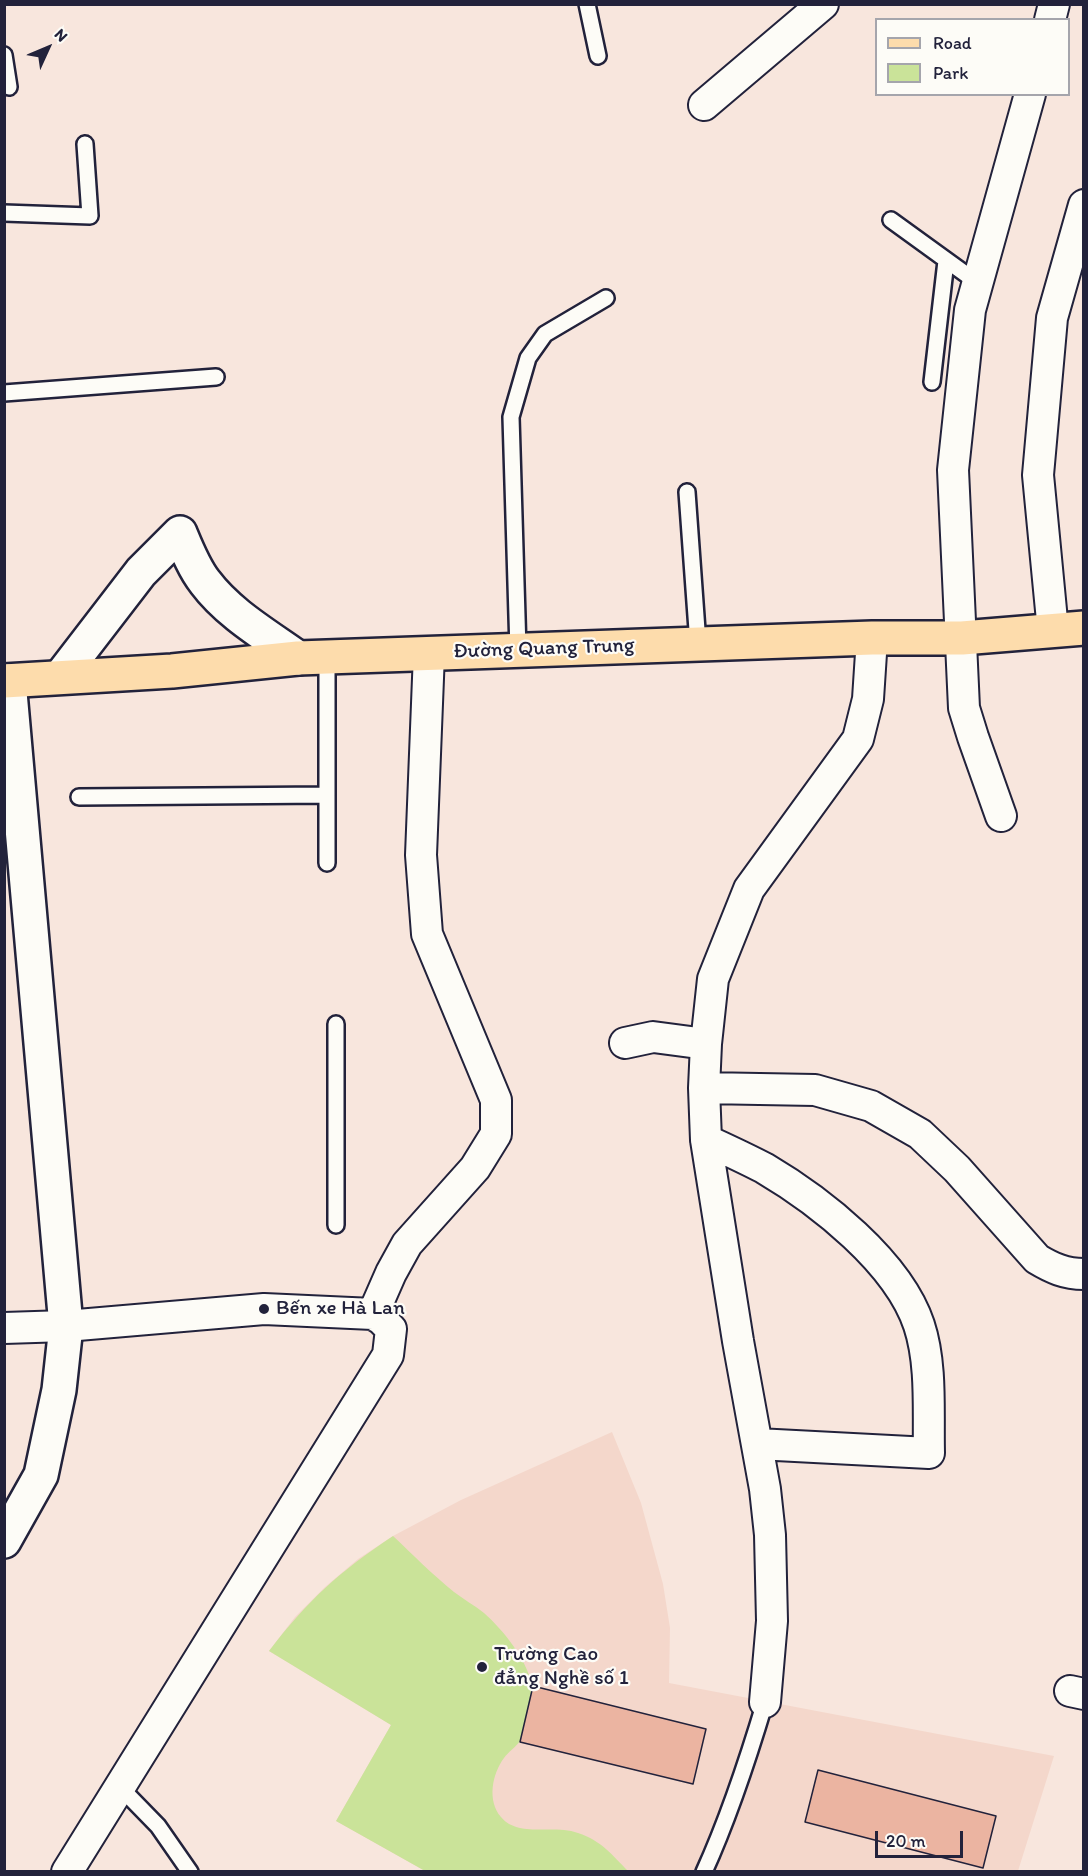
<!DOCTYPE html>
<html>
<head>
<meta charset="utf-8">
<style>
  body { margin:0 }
  #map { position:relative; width:1088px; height:1876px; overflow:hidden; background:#f8e6dd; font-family:Itim,sans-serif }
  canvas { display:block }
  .frame { position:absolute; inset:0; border:6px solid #22223b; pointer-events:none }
  .legend { position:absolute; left:875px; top:18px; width:195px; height:78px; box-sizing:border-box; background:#fdfcf7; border:2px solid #a5a5ac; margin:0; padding:8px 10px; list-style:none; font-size:18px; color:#22223b }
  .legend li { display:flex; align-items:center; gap:12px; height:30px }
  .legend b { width:30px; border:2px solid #a5a5ac }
  .north { position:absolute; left:18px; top:18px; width:60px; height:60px; -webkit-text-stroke:4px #fdfcf7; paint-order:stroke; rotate:46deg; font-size:16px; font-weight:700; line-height:24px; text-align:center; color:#22223b }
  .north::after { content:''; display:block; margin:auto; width:21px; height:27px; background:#22223b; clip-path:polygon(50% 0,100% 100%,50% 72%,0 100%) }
  .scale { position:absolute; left:875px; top:1831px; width:88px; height:27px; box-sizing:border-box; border:3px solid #22223b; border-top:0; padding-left:8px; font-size:18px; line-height:21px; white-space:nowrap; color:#22223b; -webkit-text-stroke:4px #fdfcf7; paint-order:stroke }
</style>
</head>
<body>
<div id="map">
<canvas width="1088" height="1876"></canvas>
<div class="frame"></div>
<ul class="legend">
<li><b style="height:8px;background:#fddcac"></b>Road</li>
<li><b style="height:16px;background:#cae399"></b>Park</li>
</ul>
<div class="north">N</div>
<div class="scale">20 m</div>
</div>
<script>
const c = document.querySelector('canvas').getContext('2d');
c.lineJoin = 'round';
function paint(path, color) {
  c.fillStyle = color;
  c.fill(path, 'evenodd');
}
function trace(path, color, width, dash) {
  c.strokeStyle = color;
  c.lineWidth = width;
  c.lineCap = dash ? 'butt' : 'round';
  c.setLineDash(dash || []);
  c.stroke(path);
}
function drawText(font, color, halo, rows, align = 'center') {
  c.font = font + ' Itim,sans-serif';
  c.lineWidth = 4.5;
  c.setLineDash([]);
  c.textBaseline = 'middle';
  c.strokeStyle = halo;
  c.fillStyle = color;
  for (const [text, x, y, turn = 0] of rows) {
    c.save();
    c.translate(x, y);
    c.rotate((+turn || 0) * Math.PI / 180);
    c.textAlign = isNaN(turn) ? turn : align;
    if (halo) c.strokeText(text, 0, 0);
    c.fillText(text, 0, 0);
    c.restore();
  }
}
const built = new Path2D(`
  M612,1432L641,1503L663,1584L670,1628L669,1683L1054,1756L1018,1871H425L336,1821L391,1725L269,1651L295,1617L325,1587L358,1559L393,1536L461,1500Z`);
const green = new Path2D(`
  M393,1536C413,1555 432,1574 454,1592C463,1599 474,1605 484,1613C504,1631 525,1657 532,1684C533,1688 522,1737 520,1741C516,1747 508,1752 504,1758C492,1774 487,1801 501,1817C518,1838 553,1824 578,1833C602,1841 612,1855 628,1871H425L336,1821L391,1725L269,1651C308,1600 340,1571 393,1536Z`);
const building = new Path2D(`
  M533,1686L706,1729L693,1784L520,1742Z
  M818,1770L996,1816L983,1868L805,1822Z`);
const service = new Path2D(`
  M587,4L598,56
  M4,55L9,87
  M4,213L90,216L85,144
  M891,220L978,283
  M932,382L946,261
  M4,393L216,377
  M687,492L698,644
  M518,650L511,417L528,358L545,334L606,298
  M79,797L327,795
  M327,863V657
  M336,1024V1225
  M120,1787L158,1826L190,1872
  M704,1872C729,1817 748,1759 765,1702`);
const minor = new Path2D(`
  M1050,20L1054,4
  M704,105L823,4
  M1053,631L1038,475L1052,318L1084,205
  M1001,816L973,737L964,708L953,470L970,310L1030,94
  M625,1043L653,1037L706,1044
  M704,1088L815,1090L871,1106L920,1134L957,1169L1037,1259C1052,1268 1065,1274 1084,1274
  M706,1140C725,1149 745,1158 764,1168C820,1201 898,1262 919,1325C932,1364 928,1412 929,1453L757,1444
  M373,1314L391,1273L407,1244L475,1168L496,1134V1100L427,934L421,855L429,653
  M4,1328L66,1326L264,1309L373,1314L381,1319L391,1329L388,1355L67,1872
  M1070,1691L1084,1694
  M765,1702L772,1621L770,1535L765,1489L738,1341L706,1140L704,1088L706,1044L713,979L749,889L858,739L868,699L872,638`);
const tertiary = new Path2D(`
  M61,676L141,572L180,533C187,550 194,568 205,582C229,614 266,635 298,658
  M4,1541L41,1475L59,1390L66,1326L9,681`);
const primary = new Path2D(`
  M4,681L172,671L298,658L872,638H962L1084,628`);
const markers = [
  [264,1309,6,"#22223b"],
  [482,1667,6,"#22223b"]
];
const streetNames = [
  ["Đường Quang Trung",544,649,-2]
];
const poiNames = [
  ["Bến xe Hà Lan",276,1309],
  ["Trường Cao",494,1655],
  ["đẳng Nghề số 1",494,1679]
];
paint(built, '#f4d7cb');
paint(green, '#cae399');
paint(building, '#ebb4a1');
trace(building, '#22223b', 1.5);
trace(service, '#22223b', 20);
trace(minor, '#22223b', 34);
trace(tertiary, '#22223b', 38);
trace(primary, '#22223b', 38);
trace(service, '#fdfcf7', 15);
trace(minor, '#fdfcf7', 30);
trace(tertiary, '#fdfcf7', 33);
trace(primary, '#fddcac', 33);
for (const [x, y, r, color] of markers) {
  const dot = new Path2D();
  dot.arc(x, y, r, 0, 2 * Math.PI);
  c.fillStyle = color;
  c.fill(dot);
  trace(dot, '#fdfcf7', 2);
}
drawText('21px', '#22223b', '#fdfcf7', streetNames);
drawText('21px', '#22223b', '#fdfcf7', poiNames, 'left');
</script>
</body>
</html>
